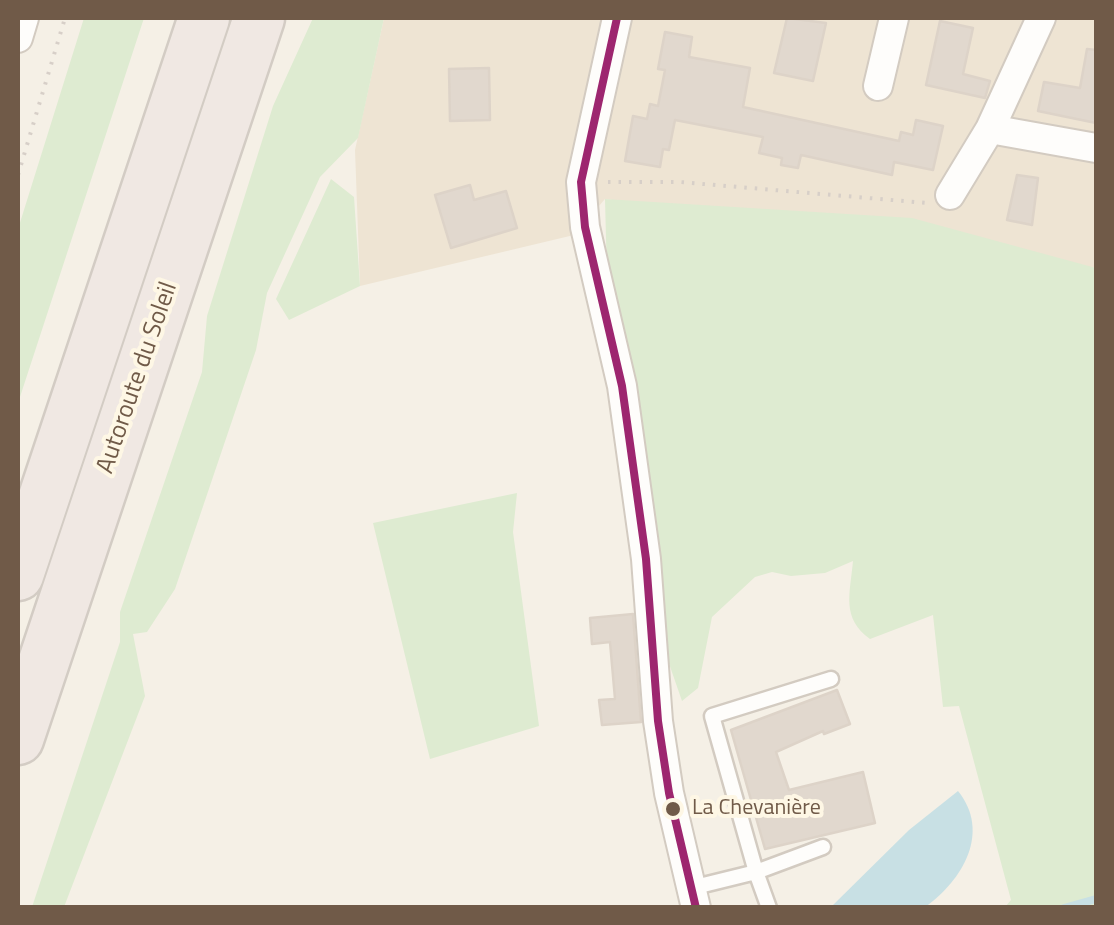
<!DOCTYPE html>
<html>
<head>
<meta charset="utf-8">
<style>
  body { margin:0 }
  #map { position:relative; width:1114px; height:925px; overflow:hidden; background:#f5f0e6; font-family:"Titillium Web",sans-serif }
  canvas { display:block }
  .frame { position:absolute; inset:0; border:20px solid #705a48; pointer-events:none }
</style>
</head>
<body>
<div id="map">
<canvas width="1114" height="925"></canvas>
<div class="frame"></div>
</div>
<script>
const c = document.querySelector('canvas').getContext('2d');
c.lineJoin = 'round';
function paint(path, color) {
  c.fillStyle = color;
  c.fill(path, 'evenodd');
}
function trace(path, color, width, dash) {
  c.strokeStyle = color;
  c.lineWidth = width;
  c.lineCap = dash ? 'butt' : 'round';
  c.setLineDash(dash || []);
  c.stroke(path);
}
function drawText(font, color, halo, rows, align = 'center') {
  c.font = font + ' "Titillium Web",sans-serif';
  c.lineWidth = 8;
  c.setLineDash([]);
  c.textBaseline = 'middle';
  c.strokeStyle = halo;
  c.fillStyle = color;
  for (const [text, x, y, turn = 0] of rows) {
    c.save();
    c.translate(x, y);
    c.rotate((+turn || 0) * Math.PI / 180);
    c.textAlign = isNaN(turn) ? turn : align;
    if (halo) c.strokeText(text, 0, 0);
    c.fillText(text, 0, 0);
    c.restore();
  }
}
const residential = new Path2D(`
  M384,18H1096V268L605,199L574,235L360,286L355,150Z`);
const green = new Path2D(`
  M84,18H144L18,403V229Z
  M313,18H384L358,138L320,177L267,293L256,350L175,589L147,632L133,634L145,696L64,907H32L120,642V612L202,372L207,316L273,106Z
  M331,179L354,197L360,286L289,320L276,299Z
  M605,199L912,218L1096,268V907H1005L1011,900L959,706L943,707L933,615L870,639C841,618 850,594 853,561L825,573L791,576L772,572L755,577L712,617L698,688L682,701L665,652L607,278Z
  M517,493L513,532L539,726L430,759L373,523Z`);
const water = new Path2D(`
  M958,791C991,832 963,880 925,907H831L909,830Z`);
const stream = new Path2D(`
  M1064,908L1096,899`);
const building = new Path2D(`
  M787,18L826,23L813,81L774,73Z
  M940,21L973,28L963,74L990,81L985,98L926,85Z
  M665,32L692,37L689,57L750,68L743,107L899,141L901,132L913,135L916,120L943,126L933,170L894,162L892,175L801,155L798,168L781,165L782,158L759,153L763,137L675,120L669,150L663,149L660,167L625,161L633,116L647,119L650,104L658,106L665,70L658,69Z
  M1087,49L1096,50V123L1038,111L1044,82L1080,88Z
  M489,68L490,120L450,121L449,69Z
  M1017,175L1038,178L1032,225L1007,220Z
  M470,185L474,200L506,191L517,228L451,248L435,195Z
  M633,614L641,722L602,725L599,700L615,699L610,642L592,644L590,618Z
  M837,690L850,724L824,734L823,731L776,752L789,790L863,772L875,823L765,849L731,730Z`);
const path = new Path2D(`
  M18,175L65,18
  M608,182H680L927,203`);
const service = new Path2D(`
  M823,847L756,872L712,716L831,679
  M691,888L756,872L769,908`);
const minor = new Path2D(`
  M617,18L581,182L585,227L622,386L646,559L658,721L669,793L696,908
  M18,38L24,18
  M878,86L894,18
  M990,129L1096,148
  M950,195L990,129L1041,18`);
const motorway = new Path2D(`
  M18,575L204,18
  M18,739L259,18`);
const bus1 = new Path2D(`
  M617,18L581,182L585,227L622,386L646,559L658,721L669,793L696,908`);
const markers = [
  [673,809,9,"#705a48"]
];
const busNames = [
  ["La Chevanière",692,809]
];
const streetNames = [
  ["Autoroute du Soleil",138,378,-71]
];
paint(residential, '#eee4d3');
paint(green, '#deebd1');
paint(water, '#c8e0e4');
trace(stream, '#c8e0e4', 8);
paint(building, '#e1d8ce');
trace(building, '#ddd3c8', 2.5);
trace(service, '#d3cbc1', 19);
trace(minor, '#d3cbc1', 32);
trace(motorway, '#d3ccc4', 55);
trace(path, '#d7cfc8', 4, [2.5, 8]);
trace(service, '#fefdfb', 14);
trace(minor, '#fefdfb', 28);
trace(motorway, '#f0e8e3', 50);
trace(bus1, '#9d266f', 8);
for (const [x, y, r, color] of markers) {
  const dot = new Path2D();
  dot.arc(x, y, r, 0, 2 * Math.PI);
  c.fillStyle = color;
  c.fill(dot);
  trace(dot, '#fef7e5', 4);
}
drawText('22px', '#705a48', '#fef7e5', busNames, 'left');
drawText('25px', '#705a48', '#fef7e5', streetNames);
</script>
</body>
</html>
